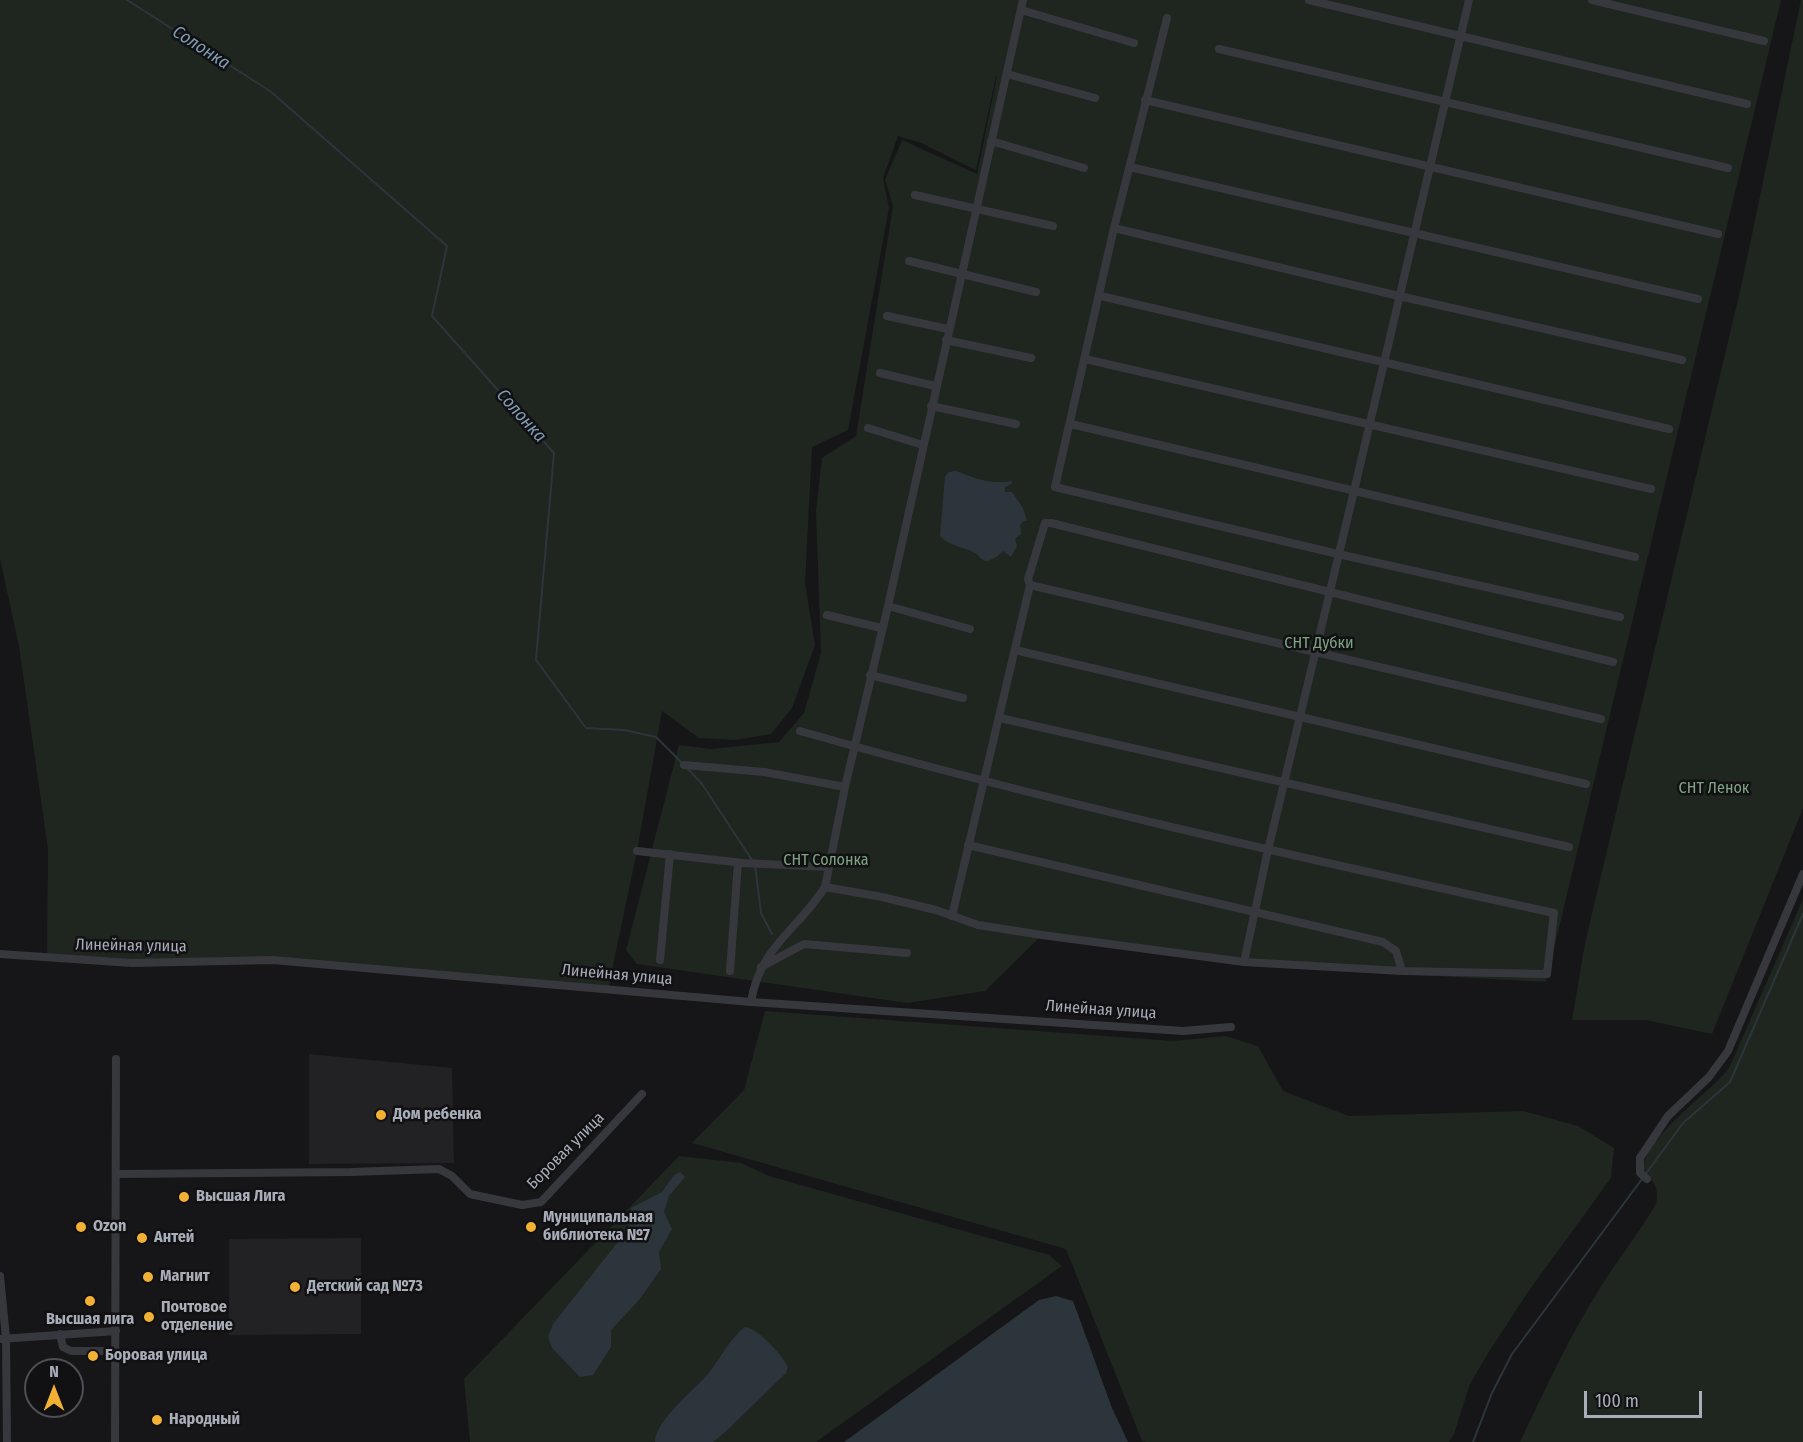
<!DOCTYPE html>
<html>
<head>
<meta charset="utf-8">
<style>
  body { margin:0 }
  #map { position:relative; width:1803px; height:1442px; overflow:hidden; background:#161618; font-family:"Fira Sans Condensed",sans-serif }
  canvas { display:block }
  .north { position:absolute; left:24px; top:1358px; width:60px; height:60px; box-sizing:border-box; background:#111113; border:2px solid #4d4f55; border-radius:50%; rotate:0deg; font-size:16px; font-weight:700; line-height:24px; text-align:center; color:#a8adb8 }
  .north::after { content:''; display:block; margin:auto; width:21px; height:27px; background:#f2b134; clip-path:polygon(50% 0,100% 100%,50% 72%,0 100%) }
  .scale { position:absolute; left:1584px; top:1391px; width:118px; height:27px; box-sizing:border-box; border:3px solid #a8adb8; border-top:0; padding-left:8px; font-size:18px; line-height:21px; white-space:nowrap; color:#a8adb8; -webkit-text-stroke:4px #111113; paint-order:stroke }
</style>
</head>
<body>
<div id="map">
<canvas width="1803" height="1442"></canvas>
<div class="north">N</div>
<div class="scale">100 m</div>
</div>
<script>
const c = document.querySelector('canvas').getContext('2d');
c.lineJoin = 'round';
function paint(path, color) {
  c.fillStyle = color;
  c.fill(path, 'evenodd');
}
function trace(path, color, width, dash) {
  c.strokeStyle = color;
  c.lineWidth = width;
  c.lineCap = dash ? 'butt' : 'round';
  c.setLineDash(dash || []);
  c.stroke(path);
}
function drawText(font, color, halo, rows, align = 'center') {
  c.font = font + ' "Fira Sans Condensed",sans-serif';
  c.lineWidth = 5;
  c.setLineDash([]);
  c.textBaseline = 'middle';
  c.strokeStyle = halo;
  c.fillStyle = color;
  for (const [text, x, y, turn = 0] of rows) {
    c.save();
    c.translate(x, y);
    c.rotate((+turn || 0) * Math.PI / 180);
    c.textAlign = isNaN(turn) ? turn : align;
    if (halo) c.strokeText(text, 0, 0);
    c.fillText(text, 0, 0);
    c.restore();
  }
}
const built = new Path2D(`
  M309,1054L452,1068L454,1163L309,1164Z
  M361,1238V1334L229,1335V1239Z`);
const green = new Path2D(`
  M0,0H1781L1546,982L1271,967L1042,935L985,991L907,1003L637,964L626,950L679,745L711,749L779,742L804,713L821,653L816,511L822,458L856,436L893,206L885,180L902,140L977,174L997,76H996L976,170L921,143L898,136L883,178L889,208L848,430L812,447L805,583L815,645L792,708L771,734L735,740L699,738L662,711L637,851L608,989L273,960L47,959L48,849L19,646L0,559Z
  M1801,0H1803V808L1712,1034L1646,1020H1572L1585,943L1741,287Z
  M1803,899V1442H1520C1545,1389 1569,1337 1600,1288C1618,1259 1639,1233 1656,1204C1659,1189 1655,1180 1642,1173C1644,1136 1707,1096 1729,1068Z
  M765,1011L1174,1041L1225,1036L1258,1046L1283,1091L1349,1116L1523,1111L1578,1126L1614,1148L1611,1178L1528,1292L1490,1350L1470,1384L1454,1434L1449,1442H1146L1142,1441L1066,1249L692,1143L744,1090Z
  M679,1156L741,1163L769,1176L1049,1255L1062,1266L816,1442H470L464,1379Z`);
const water = new Path2D(`
  M956,471C974,478 991,485 1010,481L1013,483L1005,487V492H1012L1023,508L1027,521H1023L1020,525L1021,534L1015,539L1017,546L1011,557L1003,551C1000,555 992,560 987,561C981,561 979,555 975,553C963,546 950,547 940,536L945,477L949,472Z
  M680,1172L685,1177L669,1196L664,1212L672,1229L659,1252L661,1269L639,1300L611,1330V1347L593,1375L580,1377L552,1348L548,1337L553,1324L629,1228L628,1219L631,1208L662,1192L674,1175Z
  M1056,1296L1073,1301L1112,1408L1128,1442H844L1039,1300Z
  M745,1327C758,1328 782,1355 788,1367L786,1373L725,1432L713,1442H655C655,1421 694,1390 708,1374C720,1359 730,1338 745,1327Z`);
const stream = new Path2D(`
  M127,0L270,91L447,246L432,316L554,453L536,660L586,728L624,730L656,737L682,763
  M686,767L702,784L752,860
  M755,865L761,913L772,934
  M1645,1175L1683,1123L1730,1082L1803,914
  M1473,1442L1492,1393L1512,1354L1642,1179`);
const minor = new Path2D(`
  M1309,0L1747,104
  M1592,0L1764,41
  M1021,10L1134,43
  M1167,18L1114,228L1055,487L1338,554L1620,617
  M1219,49L1728,168
  M1007,74L1095,98
  M1145,100L1718,234
  M991,141L1084,168
  M1130,167L1698,299
  M915,195L1053,226
  M1114,228L1399,296L1682,360
  M909,261L1036,292
  M1101,296L1669,429
  M887,316L948,329
  M946,340L1031,358
  M1085,359L1651,489
  M880,373L935,386
  M931,406L1016,424
  M1071,424L1635,557
  M868,428L923,445
  M1030,585L1601,719
  M888,606L970,629
  M827,615L881,628
  M1015,650L1586,784
  M870,675L963,698
  M1000,718L1569,847
  M800,731C1049,802 1302,858 1554,913L1547,974L1402,971L1396,951L1383,942L968,845
  M684,765L764,772L845,787
  M637,851L743,863L829,867
  M825,887L882,897L936,910L978,925L1042,935L1244,962L1402,971
  M952,916L1030,585L1028,579L1045,523H1051L1613,662
  M0,954L132,963L273,960L751,1002L1183,1031L1231,1027
  M660,960L670,854
  M1244,962L1268,850L1354,491L1469,0
  M761,967L804,944L907,953
  M730,971L738,863
  M751,1002C760,946 798,930 825,887L845,787L888,606L1023,0
  M116,1174L351,1172L439,1169L452,1176L470,1194L522,1205L541,1202L642,1094
  M1647,1179L1640,1173V1158L1668,1116L1709,1077L1728,1051L1803,874
  M0,1276L6,1338L7,1442
  M60,1334L63,1347L71,1351H116
  M0,1339L116,1331
  M115,1442L116,1059`);
const markers = [
  [381,1115,6,"#f2b134"],
  [184,1197,6,"#f2b134"],
  [81,1227,6,"#f2b134"],
  [531,1227,6,"#f2b134"],
  [142,1238,6,"#f2b134"],
  [148,1277,6,"#f2b134"],
  [295,1287,6,"#f2b134"],
  [90,1301,6,"#f2b134"],
  [149,1317,6,"#f2b134"],
  [93,1356,6,"#f2b134"],
  [157,1420,6,"#f2b134"]
];
const parkNames = [
  ["СНТ Дубки",1319,644],
  ["СНТ Ленок",1714,789],
  ["СНТ Солонка",826,861]
];
const streetNames = [
  ["Линейная улица",131,946,1],
  ["Линейная улица",617,975,5],
  ["Линейная улица",1101,1010,4],
  ["Боровая улица",566,1151,-45]
];
const poiNames = [
  ["Дом ребенка",393,1115],
  ["Высшая Лига",196,1197],
  ["Муниципальная",543,1218],
  ["библиотека №7",543,1236],
  ["Ozon",93,1227],
  ["Антей",154,1238],
  ["Магнит",160,1277],
  ["Детский сад №73",307,1287],
  ["Почтовое",161,1308],
  ["отделение",161,1326],
  ["Высшая лига",90,1320,"center"],
  ["Боровая улица",105,1356],
  ["Народный",169,1420]
];
const waterNames = [
  ["Солонка",201,48,33],
  ["Солонка",521,416,48]
];
paint(built, '#222225');
paint(green, '#1e261f');
paint(water, '#2c353c');
trace(stream, '#2c353c', 2);
trace(minor, '#37383d', 8);
for (const [x, y, r, color] of markers) {
  const dot = new Path2D();
  dot.arc(x, y, r, 0, 2 * Math.PI);
  c.fillStyle = color;
  c.fill(dot);
  trace(dot, '#111113', 2);
}
drawText('16px', '#7fa381', '#111113', parkNames);
drawText('16px', '#a8adb8', '#111113', streetNames);
drawText('bold 16px', '#a8adb8', '#111113', poiNames, 'left');
drawText('italic 18px', '#7f9bb3', '#111113', waterNames);
</script>
</body>
</html>
